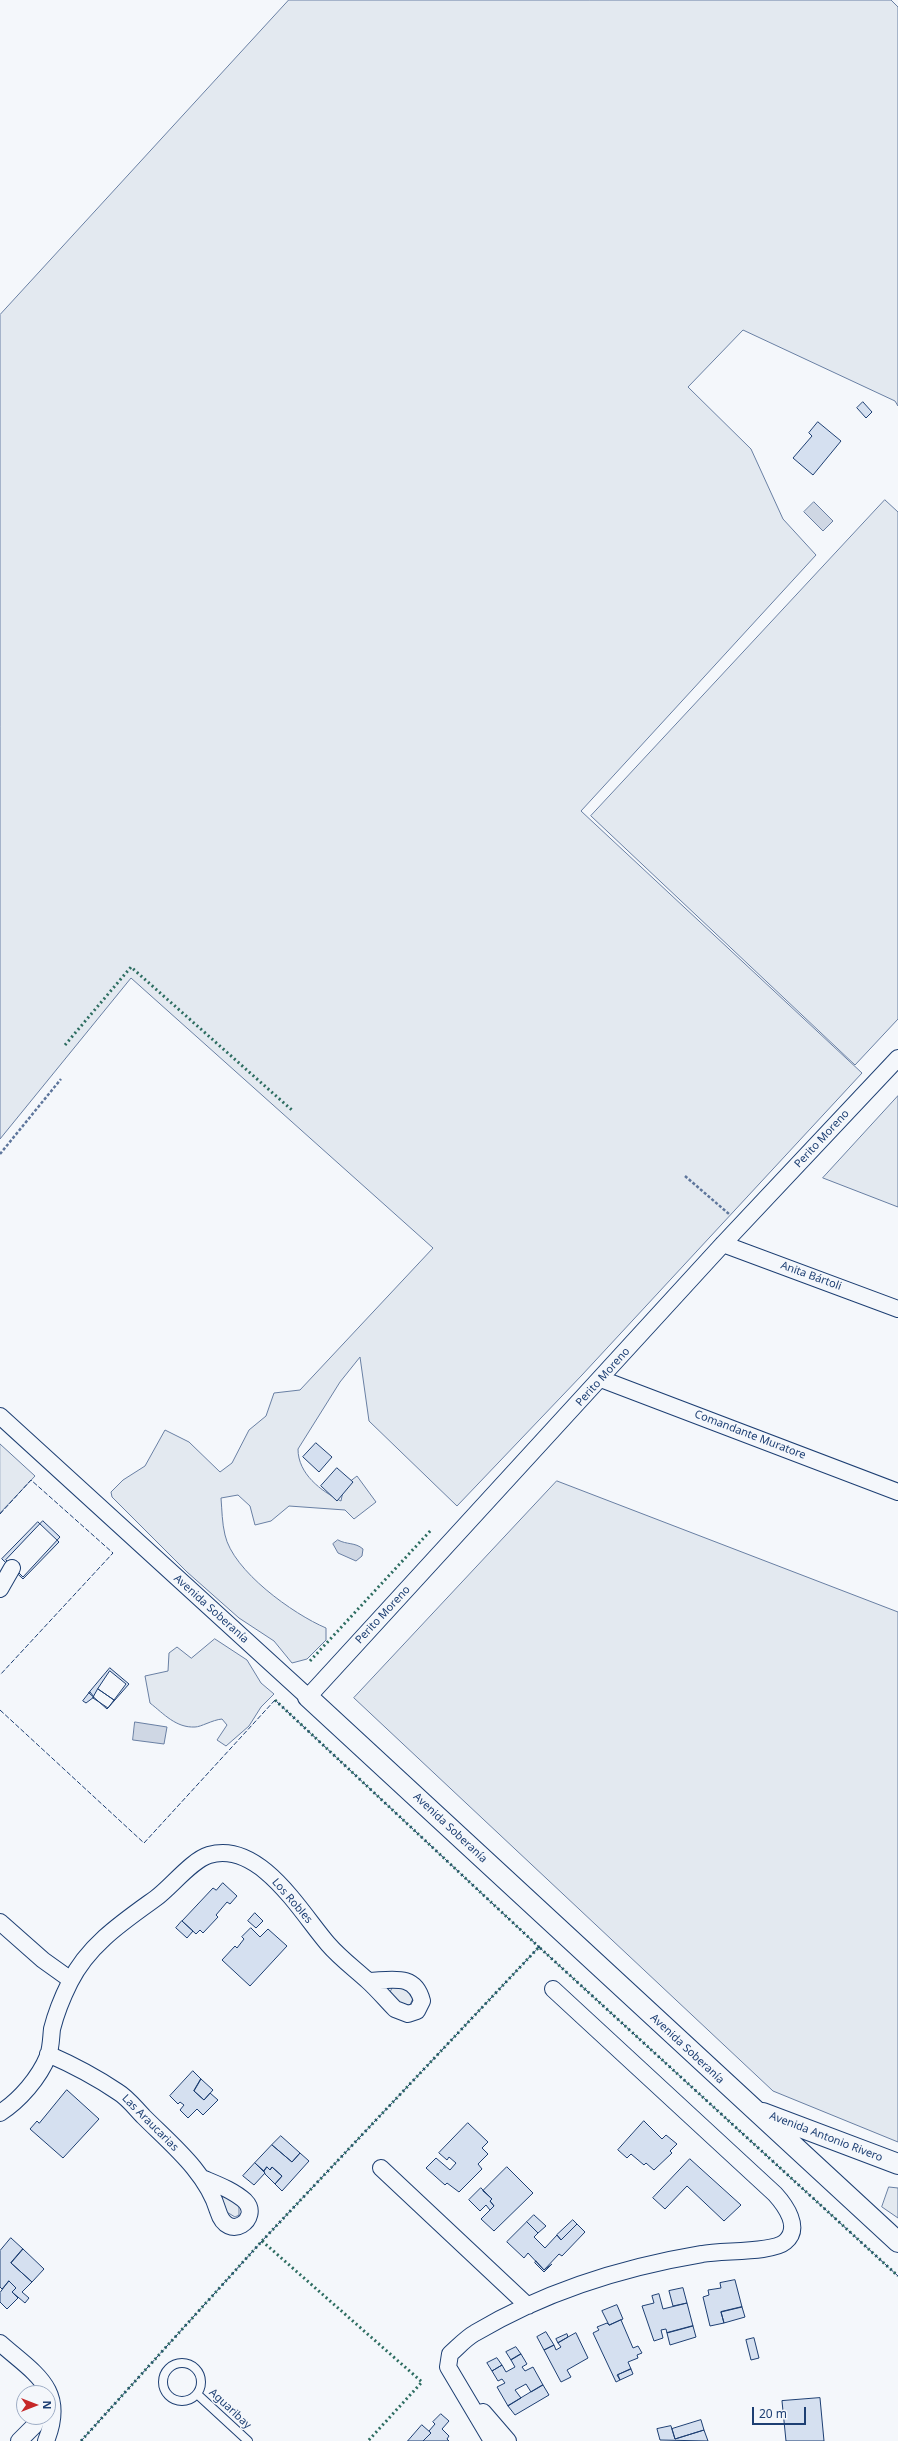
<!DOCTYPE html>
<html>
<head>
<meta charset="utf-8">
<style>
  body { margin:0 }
  #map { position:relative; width:898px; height:2441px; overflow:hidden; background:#f4f7fb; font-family:"Noto Sans",sans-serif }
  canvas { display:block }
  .north { position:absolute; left:16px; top:2385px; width:40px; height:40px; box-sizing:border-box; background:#f4f7fb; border:1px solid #9eadc5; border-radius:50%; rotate:90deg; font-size:11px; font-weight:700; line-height:16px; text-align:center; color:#1d3f73 }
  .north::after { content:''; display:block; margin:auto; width:14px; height:18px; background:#c62828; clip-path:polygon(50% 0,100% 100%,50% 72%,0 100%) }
  .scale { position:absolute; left:752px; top:2407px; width:54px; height:18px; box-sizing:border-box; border:2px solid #1d3f73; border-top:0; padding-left:5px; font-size:12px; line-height:14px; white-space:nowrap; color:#1d3f73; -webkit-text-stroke:3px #f4f7fb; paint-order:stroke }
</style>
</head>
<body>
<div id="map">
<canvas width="898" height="2441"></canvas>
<div class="north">N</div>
<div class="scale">20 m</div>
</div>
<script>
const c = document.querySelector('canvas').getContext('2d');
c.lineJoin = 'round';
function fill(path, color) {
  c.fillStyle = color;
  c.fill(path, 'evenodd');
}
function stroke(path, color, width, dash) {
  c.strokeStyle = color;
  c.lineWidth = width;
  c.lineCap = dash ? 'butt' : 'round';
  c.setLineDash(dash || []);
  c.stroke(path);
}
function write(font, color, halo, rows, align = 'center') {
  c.font = font + ' "Noto Sans",sans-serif';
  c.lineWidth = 3;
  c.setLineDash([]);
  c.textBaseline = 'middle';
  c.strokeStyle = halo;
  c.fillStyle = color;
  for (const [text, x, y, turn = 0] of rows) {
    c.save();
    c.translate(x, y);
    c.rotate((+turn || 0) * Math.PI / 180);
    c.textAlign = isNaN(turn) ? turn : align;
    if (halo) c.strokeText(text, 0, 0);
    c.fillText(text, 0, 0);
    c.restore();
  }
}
const green = new Path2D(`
  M289,0h602l7,7v399l-3,-5 -152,-71 -55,57 63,62 32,70 33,36 -235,256 281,262 -280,302 -125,131 -88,-85 -9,-64 -20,25 -42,67c0,25 23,42 43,52l3,-15 13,-10 19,26 -22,17 -9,-9 -56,-4 -18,15 -16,4 -5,-19 -12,-11 -17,3c1,12 1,25 4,37 8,36 68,79 101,93v12l-19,19 -15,4 -18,-22 -35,-23 -52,-46 -75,-75 -1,-5 12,-12 22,-14 20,-36 24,12 31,30 12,-9 17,-33 17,-14 8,-23 26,-3 133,-142 -302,-270 -131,161v-824z
  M885,500l13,12v507l-43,46 -264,-249z
  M898,1096v111l-75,-29z
  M0,1444l35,32 -35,37z
  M557,1481l341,131v530l-125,-51 -419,-393z
  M215,1639l32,21 14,23 13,11 -13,13 -12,19 -23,20 -9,-6 10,-15 -5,-6c-10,1 -21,8 -27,8 -19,1 -31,-13 -45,-24l-5,-27 23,-5 1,-18 8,-6 14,11z
  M398,1986l7,2 9,8 -4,9c-9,0 -16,-6 -20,-13l2,-4z
  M889,2187l9,1v30l-16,-11z
  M222,2195l17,10v10l-4,2 -10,-6 -5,-13z`);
const water = new Path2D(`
  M814,502l19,19 -10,10 -19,-19z
  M338,1540c9,5 17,2 25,9l-1,7 -6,5 -18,-8 -5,-9z
  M135,1722l32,5 -3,17 -31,-4z`);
const building = new Path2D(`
  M863,402l9,10 -6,6 -9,-10z
  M818,422l23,19 -28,34 -20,-17 19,-22 -3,-3z
  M316,1443l16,14 -13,15 -16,-15z
  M337,1468l16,14 -16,19 -16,-15z
  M43,1521l17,16 -37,40 -17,-17z
  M38,1522l21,20 -36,37 -21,-20z
  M110,1668l19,16 -22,25 -18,-16z
  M110,1671l16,13 -12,16 -16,-11z
  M98,1689l16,11 -6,8 -15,-10z
  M90,1692l4,5 -8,6 -3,-2z
  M223,1883l14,13 -7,8 -3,-2 -11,13 2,2 -15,16 -3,-3 -4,4 -14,-13 31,-33 3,2z
  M255,1913l8,8 -7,7 -8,-7z
  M182,1921l11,10 -6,7 -11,-10z
  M251,1928l9,9 8,-8 19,17 -37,40 -28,-26 13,-14 2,2 7,-9 -2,-2z
  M193,2071l8,8 -7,12 10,9 6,-7 8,7 -15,15 -6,-6 -9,9 -8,-8 4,-5 -4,-3 -2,2 -8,-8z
  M201,2079l12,11 -9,10 -10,-9z
  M67,2090l32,29 -36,39 -33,-29 7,-8 2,2z
  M644,2121l18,18 4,-4 11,9 -7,7 2,2 -18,17 -8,-7 -2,2 -13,-11 -4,4 -9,-8z
  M468,2123l20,19 -6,6 6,6 -10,10 4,5 -23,23 -12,-9 -2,2 -19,-17 10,-10 14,12 6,-7 -7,-6 -2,3 -8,-7z
  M281,2136l19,17 -8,9 -20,-17z
  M272,2145l20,17 8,-9 9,8 -27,30 -7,-7 7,-8 -10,-9 -2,3 -3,-3 -3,4 -9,-8z
  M690,2159l51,46 -17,16 -37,-35 -22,23 -12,-11z
  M255,2163l10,10 -11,12 -11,-9z
  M267,2167l3,3 2,-3 10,9 -7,8 -10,-10 -1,-3z
  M507,2167l26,26 -39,38 -13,-12 13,-13 -4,-5 2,-2 -9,-8z
  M481,2188l11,11 -2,2 4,5 -4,4 -4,-5 -6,6 -11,-11z
  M534,2215l12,11 -8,7 -11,-11z
  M573,2220l4,4 -16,16 -4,-5z
  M527,2222l11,11 -4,4 11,11 12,-13 4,5 16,-16 8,8 -23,24 -3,-2 -15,16 -16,-17 -4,5 -17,-16z
  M11,2238l12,11 -12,14 21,19 -10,10 7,6 -4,5 -13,-11 4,-4 -7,-7 -7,8 -2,-2v-36z
  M23,2249l21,20 -12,13 -21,-19z
  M536,2261l8,9 8,-6 -8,8 -9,-9z
  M735,2280l7,27 -21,5 3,11 -14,3 -7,-29 6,-2 -1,-5 13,-2 -1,-5z
  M9,2281l7,7 -4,4 6,6 -11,11 -7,-7v-9z
  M683,2288l4,15 -14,3 -4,-15z
  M659,2294l4,15 24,-6 6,23 -26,7 -1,-4 -5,1 2,8 -9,3 -12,-35 12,-3 -2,-7z
  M617,2305l6,14 -14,6 -7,-14z
  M742,2307l3,10 -21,6 -3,-11z
  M621,2320l12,28 5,-2 4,7 -5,2 1,3 -10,4 3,7 -14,6 3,5 -4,2 -23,-49 6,-3 -2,-3 10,-4 2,2z
  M693,2326l3,11 -26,8 -3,-12z
  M546,2332l8,13 -10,5 -7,-13z
  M576,2333l12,25 -21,12 4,7 -10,5 -17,-32 10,-5 2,5 5,-3 -3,-4z
  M567,2334l1,3 -10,6 -2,-4z
  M754,2338l5,20 -8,2 -5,-20z
  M516,2347l5,7 -10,6 -5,-8z
  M521,2354l6,10 -5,3 3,4 8,-4 10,18 -12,7 -5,-8 -11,6 6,8 -13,8 -11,-19 8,-4 -3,-4 -4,2 -6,-10 10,-6 4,7 9,-5 -4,-7z
  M497,2358l5,7 -10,6 -5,-8z
  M631,2369l2,5 -13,6 -2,-5z
  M543,2385l6,10 -34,20 -7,-9z
  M820,2398l4,43h-38l-4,-40z
  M441,2414l8,7 -7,8 7,7 -2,3 2,2h-26l8,-8 -2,-2 6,-7 -2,-2z
  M701,2420l3,10 -29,9 -3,-10z
  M422,2425l9,8 -8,8h-15z
  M671,2426l4,13 29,-9 4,11 -48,-1 -3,-11z`);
const path = new Path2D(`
  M0,1154l61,-75
  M685,1176l44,38`);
const service = new Path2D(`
  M163 2382a19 19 0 1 1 38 0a19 19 0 1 1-38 0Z
  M197,2394l51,47`);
const minor = new Path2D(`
  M723,1244l175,65
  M601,1379l297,113
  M0,1416l308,281 415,-453 175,-186
  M0,1589l12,-21
  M0,1922l43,38 28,20
  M48,2054c25,11 48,23 70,38 10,6 18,17 26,25 27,27 63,56 74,94 10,33 44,7 27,-10 -12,-11 -29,-17 -43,-23
  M0,2113c20,-13 39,-35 48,-57 3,-8 3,-18 4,-27 4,-16 11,-33 18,-47 18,-37 54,-61 86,-84 15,-11 36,-38 53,-43 51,-15 92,58 119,89 12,14 27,25 40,37 10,9 18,19 27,28l13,5 9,-3 5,-10c-7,-28 -30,-21 -53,-20
  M381,2168l147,138
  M0,2343c35,31 67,46 46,98
  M483,2412l25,29
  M19,2441l15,-15 3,-9
  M492,2441l-44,-74 2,-13c8,-7 16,-16 25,-21 69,-41 149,-66 227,-79 20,-4 70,-1 83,-12 17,-14 0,-37 -10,-48l-222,-205`);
const tertiary = new Path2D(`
  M308,1697l590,545
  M763,2113l135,51`);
const hedge = new Path2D(`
  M65,1045l66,-78 162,144
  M310,1661l122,-132
  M275,1700l265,248
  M262,2241l160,141 -54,59
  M81,2441l181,-200 277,-294 359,329`);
const fence = new Path2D(`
  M0,1514l31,-34 82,73 -113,122
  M0,1710l144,133 131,-143 264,247 -277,294 -181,200
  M539,1947l359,329`);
const streetNames = [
  ["Perito Moreno",822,1139,-47],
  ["Anita Bártoli",811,1276,20],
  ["Perito Moreno",603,1377,-48],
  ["Comandante Muratore",750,1435,21],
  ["Avenida Soberanía",211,1609,42],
  ["Perito Moreno",383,1615,-47],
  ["Avenida Soberanía",450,1828,43],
  ["Los Robles",292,1901,49],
  ["Avenida Soberanía",687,2049,43],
  ["Las Araucarias",150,2123,45],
  ["Avenida Antonio Rivero",826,2137,21],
  ["Aguaribay",230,2409,43]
];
fill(green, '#e3e9f0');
stroke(green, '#687fa3', 1);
fill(water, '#cfd7e4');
stroke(water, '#687fa3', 1);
fill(building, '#d5e0f0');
stroke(building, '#1d3f73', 1);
stroke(service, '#1d3f73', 10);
stroke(minor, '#1d3f73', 18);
stroke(tertiary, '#1d3f73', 22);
stroke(path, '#5e769c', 2.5, [3, 2]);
stroke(service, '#f4f7fb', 8);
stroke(minor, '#f4f7fb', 16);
stroke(tertiary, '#f4f7fb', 20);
stroke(hedge, '#2c6c60', 3, [2, 3]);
stroke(fence, '#1d3f73', 1, [5, 2]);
write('11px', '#1d3f73', '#f4f7fb', streetNames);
</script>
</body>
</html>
